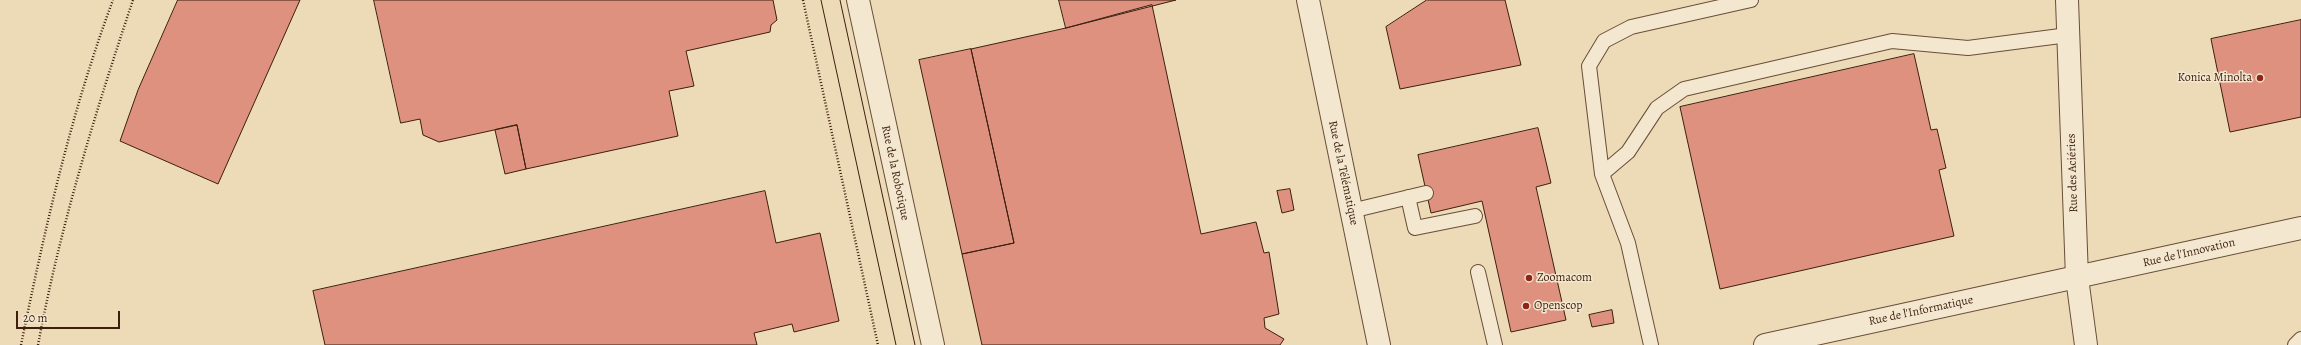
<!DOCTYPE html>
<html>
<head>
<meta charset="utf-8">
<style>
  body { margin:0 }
  #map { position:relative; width:2301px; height:345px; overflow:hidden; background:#eddab6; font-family:Alegreya,serif }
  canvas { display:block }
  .scale { position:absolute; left:16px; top:311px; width:104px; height:18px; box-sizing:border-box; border:2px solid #3d1f0e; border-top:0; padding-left:5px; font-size:12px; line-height:14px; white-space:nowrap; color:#3d1f0e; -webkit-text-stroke:3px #f3e7d0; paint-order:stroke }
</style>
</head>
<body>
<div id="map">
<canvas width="2301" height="345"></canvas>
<div class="scale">20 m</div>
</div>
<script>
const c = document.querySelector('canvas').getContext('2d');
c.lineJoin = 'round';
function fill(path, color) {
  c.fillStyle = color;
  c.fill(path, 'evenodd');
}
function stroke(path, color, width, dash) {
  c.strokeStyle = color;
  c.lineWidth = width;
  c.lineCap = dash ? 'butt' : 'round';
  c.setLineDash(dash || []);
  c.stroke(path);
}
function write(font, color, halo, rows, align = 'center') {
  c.font = font + ' Alegreya,serif';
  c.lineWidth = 3;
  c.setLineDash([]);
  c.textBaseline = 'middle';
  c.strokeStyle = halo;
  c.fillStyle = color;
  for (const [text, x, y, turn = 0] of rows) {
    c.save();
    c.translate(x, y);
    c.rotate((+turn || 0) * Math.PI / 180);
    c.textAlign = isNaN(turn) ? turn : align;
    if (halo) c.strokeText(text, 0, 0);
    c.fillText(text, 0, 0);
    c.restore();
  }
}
const building = new Path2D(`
  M178,0h122l-82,184 -98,-43 18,-51z
  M374,0h399l4,20 -6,5 -1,7 -84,19 8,35 -25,5 9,45 -152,33 -9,-44 -78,17 -16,-7 -3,-16 -19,4z
  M1059,0h117l-110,28z
  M1427,0h78l16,65 -121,24 -14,-62z
  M1152,5l49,229 55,-12 8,31 5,-1 10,62 -15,4 1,10 19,11 -4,6h-298l-20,-91 52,-11 -43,-194 95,-21z
  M2301,20v97l-71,15 -19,-93z
  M971,49l43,194 -52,11 -43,-194z
  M1914,54l17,76 6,-1 9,39 -7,2 15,66 -234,53 -40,-182z
  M517,125l9,44 -21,5 -10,-44z
  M1538,128l13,55 -15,4 30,133 -55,12 -29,-131 -51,12 -13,-58z
  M1290,189l4,21 -12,3 -5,-22z
  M765,191l11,52 44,-10 19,88 -45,11 -2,-8 -38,9 3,12h-432l-12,-54z
  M1612,310l2,13 -22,4 -3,-12z`);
const path = new Path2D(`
  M803,0l75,345
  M21,345c24,-117 50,-233 92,-345
  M38,345c22,-118 57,-232 95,-345`);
const service = new Path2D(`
  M1602,174l-13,-108 15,-25 27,-14 120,-27
  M1408,197l7,31 60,-12
  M1351,211l75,-18
  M1478,272l17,73
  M1651,345l-23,-102 -26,-69 26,-22 29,-44 27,-19 208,-48 76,7 100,-13
  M2295,345l6,-6`);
const minor = new Path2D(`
  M858,0l75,345
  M1308,0l71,345
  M1765,345l536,-117`);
const tertiary = new Path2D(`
  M2067,0l10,278 9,67`);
const tram = new Path2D(`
  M821,0l75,345
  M840,0l75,345`);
const markers = [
  [2260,78,4,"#8f2418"],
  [1529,278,4,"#8f2418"],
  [1526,306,4,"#8f2418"]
];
const poiNames = [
  ["Konica Minolta",2252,78,"right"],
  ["Zoomacom",1537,278],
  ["Openscop",1534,306]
];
const streetNames = [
  ["Rue de la Robotique",895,173,78],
  ["Rue de la Télématique",1343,173,78],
  ["Rue des Aciéries",2073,173,-92],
  ["Rue de l'Innovation",2189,253,-13],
  ["Rue de l'Informatique",1921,311,-12]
];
fill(building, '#df917f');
stroke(building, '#3d1f0e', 1);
stroke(service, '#694e38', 16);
stroke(minor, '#694e38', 24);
stroke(tertiary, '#694e38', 24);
stroke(path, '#3d1f0e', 2.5, [1, 2]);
stroke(service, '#f3e7d0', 14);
stroke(minor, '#f3e7d0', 22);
stroke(tertiary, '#f3e7d0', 22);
stroke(tram, '#3d1f0e', 1);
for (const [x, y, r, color] of markers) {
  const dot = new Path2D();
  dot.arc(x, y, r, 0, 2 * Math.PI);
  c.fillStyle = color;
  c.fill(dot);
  stroke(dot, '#f3e7d0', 1.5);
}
write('12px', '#3d1f0e', '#f3e7d0', poiNames, 'left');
write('12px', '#3d1f0e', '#f3e7d0', streetNames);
</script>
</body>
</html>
